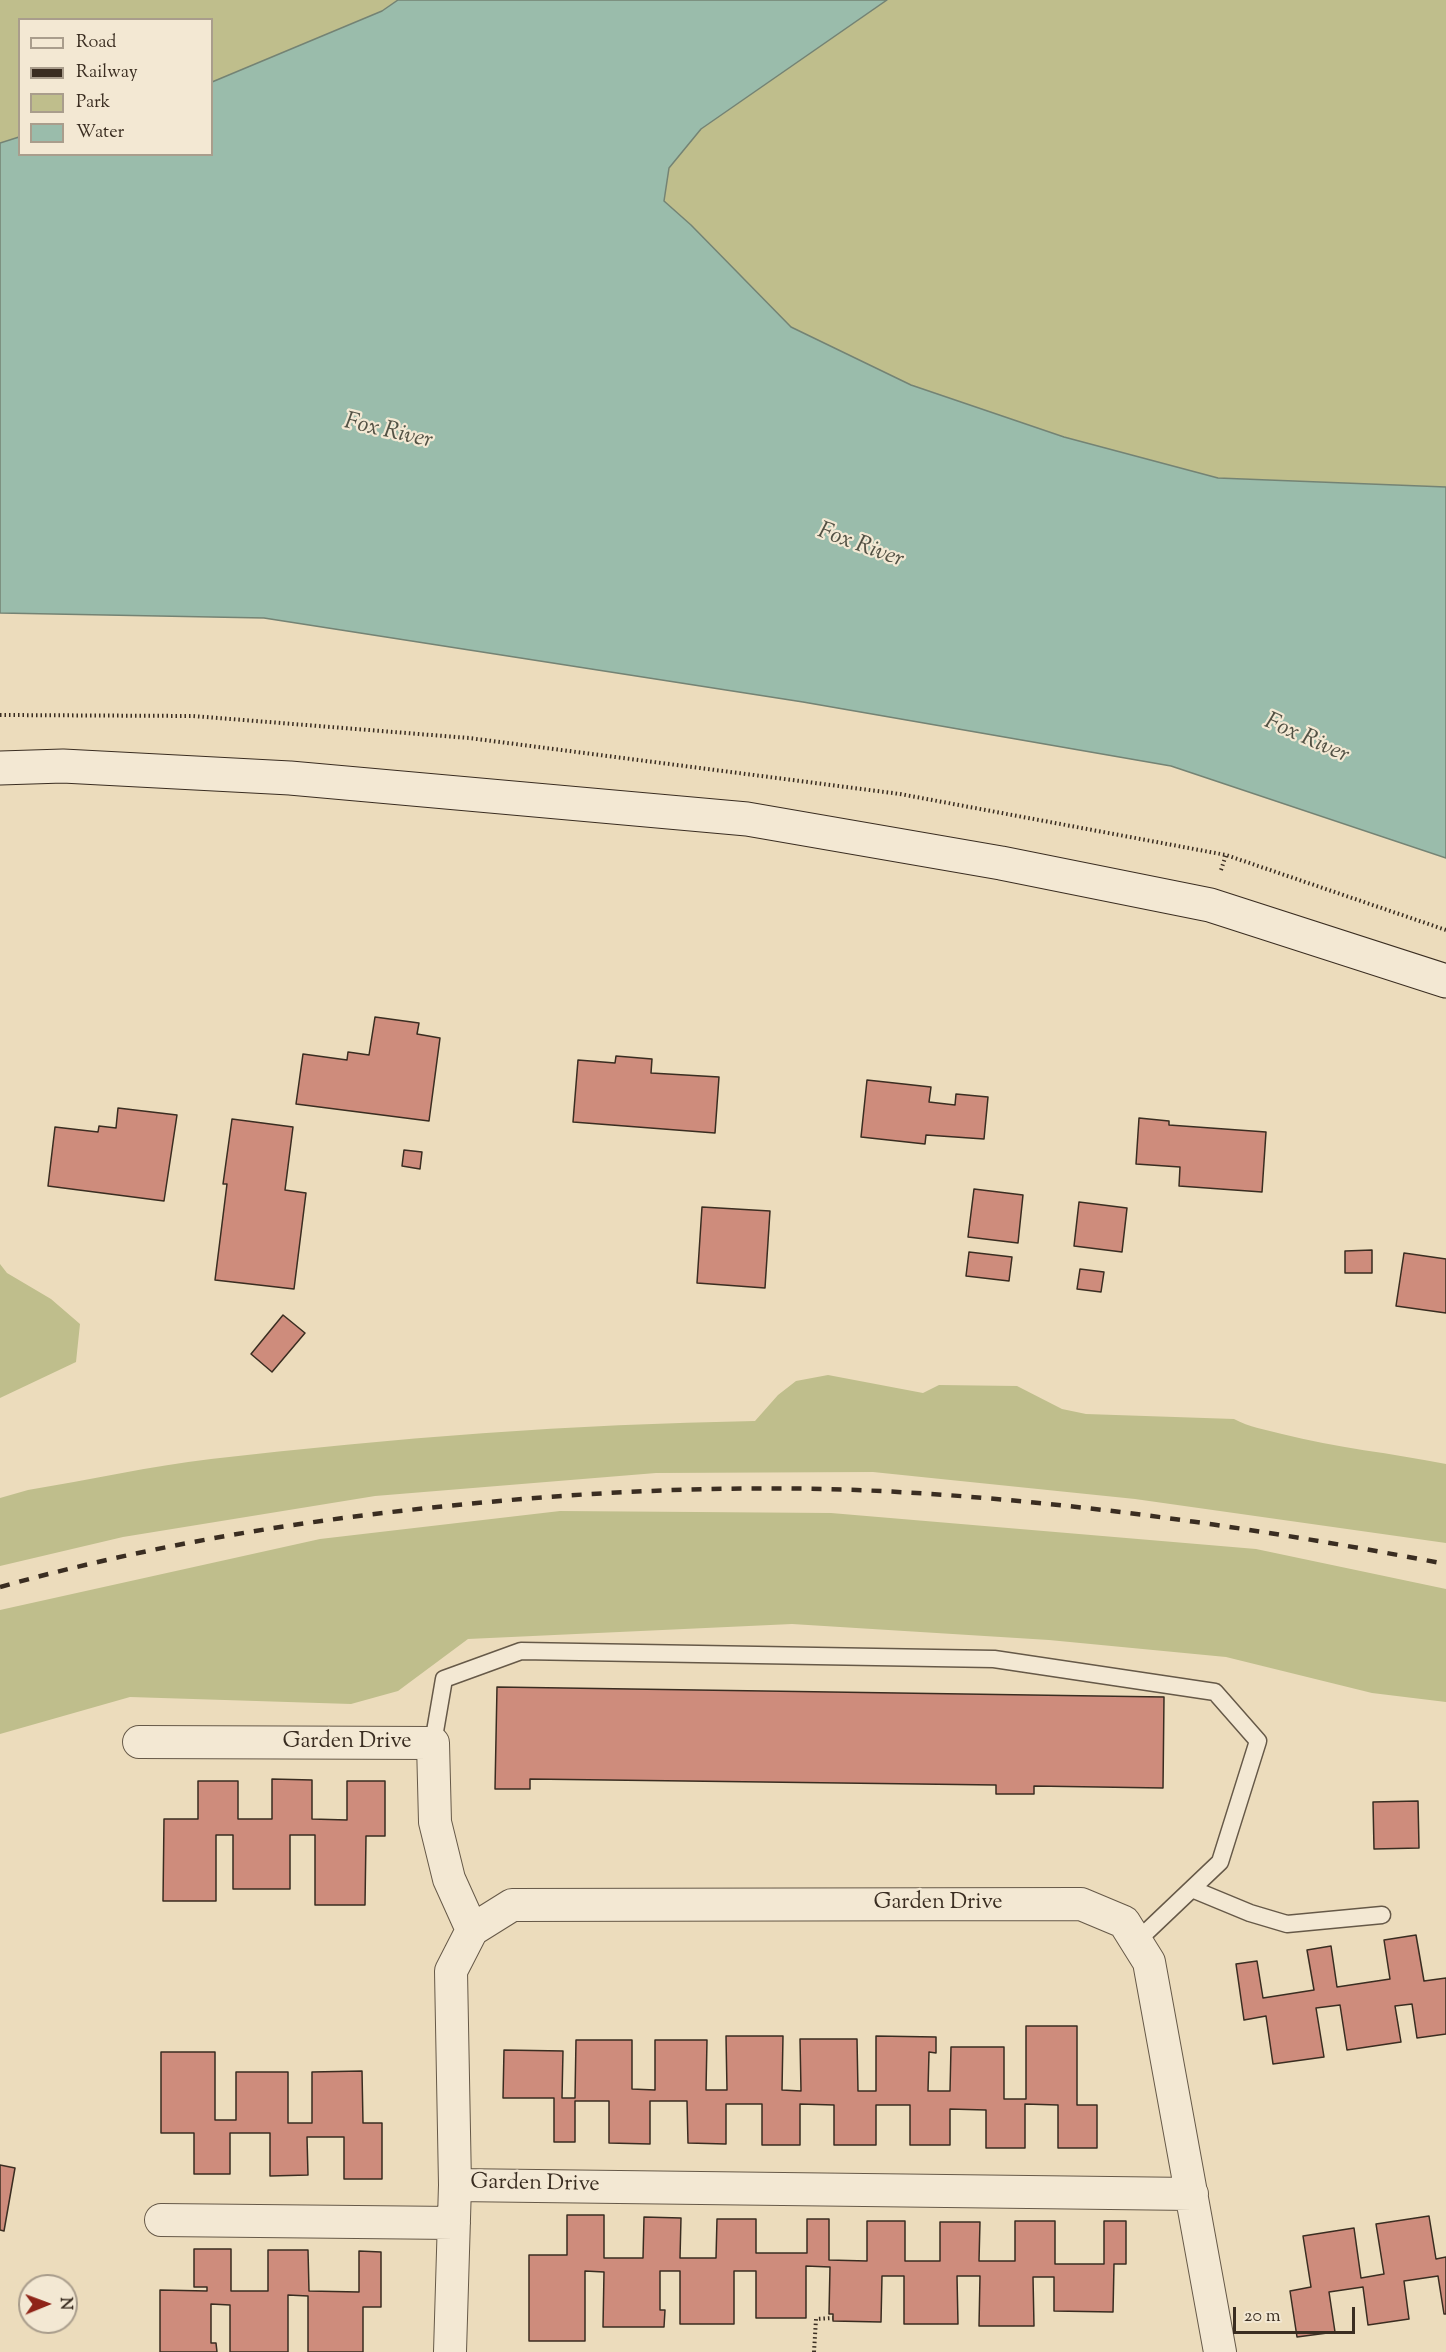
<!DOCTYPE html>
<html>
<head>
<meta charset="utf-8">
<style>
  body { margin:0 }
  #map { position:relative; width:1446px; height:2352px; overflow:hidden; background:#ecdcbc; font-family:"Sorts Mill Goudy",serif }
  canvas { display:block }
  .legend { position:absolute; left:18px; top:18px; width:195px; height:138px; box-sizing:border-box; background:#f3e8d3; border:2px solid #a99d8c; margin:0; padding:8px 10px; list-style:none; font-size:18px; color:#3a2d21 }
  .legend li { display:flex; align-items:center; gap:12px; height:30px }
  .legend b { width:30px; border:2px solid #a99d8c }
  .north { position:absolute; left:18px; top:2274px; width:60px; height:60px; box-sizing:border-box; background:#f3e8d3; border:2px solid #a99d8c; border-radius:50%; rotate:89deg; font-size:16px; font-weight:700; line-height:24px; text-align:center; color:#3a2d21 }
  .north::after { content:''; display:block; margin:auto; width:21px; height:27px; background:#8f2418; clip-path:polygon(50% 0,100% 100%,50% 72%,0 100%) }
  .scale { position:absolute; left:1233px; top:2307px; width:122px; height:27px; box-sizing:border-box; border:3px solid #3a2d21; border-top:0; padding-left:8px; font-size:18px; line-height:21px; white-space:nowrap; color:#3a2d21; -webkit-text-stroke:4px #f3e8d3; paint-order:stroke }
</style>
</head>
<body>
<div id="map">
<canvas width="1446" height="2352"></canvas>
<ul class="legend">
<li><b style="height:8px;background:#f3e8d3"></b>Road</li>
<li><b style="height:8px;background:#3a2d21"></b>Railway</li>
<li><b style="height:16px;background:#bfbe8c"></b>Park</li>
<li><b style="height:16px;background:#9abcab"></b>Water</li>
</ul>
<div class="north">N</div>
<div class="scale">20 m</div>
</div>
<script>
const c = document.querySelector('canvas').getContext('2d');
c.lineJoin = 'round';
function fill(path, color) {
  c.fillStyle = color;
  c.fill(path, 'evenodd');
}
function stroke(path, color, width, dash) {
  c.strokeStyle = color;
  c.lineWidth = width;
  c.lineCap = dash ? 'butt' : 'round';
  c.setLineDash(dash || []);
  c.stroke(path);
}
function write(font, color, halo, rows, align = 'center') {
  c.font = font + ' "Sorts Mill Goudy",serif';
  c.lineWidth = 4.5;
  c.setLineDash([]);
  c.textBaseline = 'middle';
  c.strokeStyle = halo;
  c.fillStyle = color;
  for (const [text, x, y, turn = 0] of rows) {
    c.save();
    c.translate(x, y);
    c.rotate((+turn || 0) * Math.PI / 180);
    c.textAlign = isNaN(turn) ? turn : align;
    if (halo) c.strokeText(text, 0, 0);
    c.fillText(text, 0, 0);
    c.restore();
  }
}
const green = new Path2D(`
  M0,0h398l-16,11 -170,71v-62h-192l-1,117 -19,6z
  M887,0h559v487l-228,-9 -154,-41 -153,-52 -120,-58 -100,-102 -27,-24 5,-33 32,-39z
  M0,1264l7,9 44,26 29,25 -4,38 -76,36z
  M828,1375l95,18 16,-8 78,1 45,23 24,5 148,5c15,8 32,11 48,15 54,14 110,19 164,30v79l-311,-44 -262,-27 -217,1 -281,23 -252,41 -123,29v-68l28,-8c61,-10 122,-24 183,-31 181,-21 362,-35 544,-38l23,-26 18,-14z
  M560,1511l271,2 425,36 190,40v113l-74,-9 -146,-36 -177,-17 -257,-16 -324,15 -70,52 -47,13 -221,-7 -130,37v-124l320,-71z`);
const water = new Path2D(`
  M398,0h489l-186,129 -32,39 -5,33 27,24 100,102 120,58 153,52 154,41 228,9v371l-275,-92 -368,-64 -539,-84 -264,-5v-470l19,-6 1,17h192v-72l170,-71z`);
const building = new Path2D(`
  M375,1017l44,6 -2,11 23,4 -11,83 -133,-17 7,-50 44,6 1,-8 21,3z
  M616,1056l36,3 -1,14 68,4 -4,56 -142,-11 5,-62 37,3z
  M867,1080l64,7 -2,15 26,3 1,-11 32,3 -4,42 -58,-4 -1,9 -64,-7z
  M118,1108l59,7 -13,86 -116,-15 7,-59 43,5 1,-6 17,2z
  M1139,1118l30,3v4l97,7 -4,60 -83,-6 1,-19 -44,-3z
  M232,1119l61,8 -8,63 21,3 -12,96 -79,-9 12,-96h-4z
  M404,1150l18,2 -2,17 -18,-3z
  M974,1189l49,6 -5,48 -50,-6z
  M1079,1202l48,6 -5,44 -48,-6z
  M702,1207l68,4 -5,77 -68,-5z
  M1372,1250v23h-27v-22z
  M969,1252l43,5 -3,24 -43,-5z
  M1404,1253l42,6v54l-50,-7z
  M1080,1269l24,3 -3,20 -24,-3z
  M283,1315l22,18 -33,39 -21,-18z
  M497,1687l667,10 -1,91 -129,-2v8h-38v-9l-466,-6v10h-35z
  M272,1779l40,1v39l35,1v-39h38v55h-19l-1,69h-50v-70h-25v54h-57v-54h-17v66h-53l1,-82h34v-38h40v38h34z
  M1418,1801l1,47 -45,1 -1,-47z
  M1416,1935l8,46 22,-3v56l-29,4 -5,-34 -17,2 6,36 -54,8 -7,-45 -24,3 8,49 -51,7 -7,-48 -22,4 -8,-56 21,-3 6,37 51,-8 -7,-40 24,-4 6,41 53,-8 -6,-39z
  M1026,2026h51v79h20v43h-39v-43l-33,-1v44h-39v-38l-36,-1v36h-40v-40h-34v40h-42v-40l-34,-1v41h-38v-41h-36v40l-38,-1 -1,-42h-37v43l-41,-1v-42h-34v41h-21v-44h-51l1,-48 59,1 -1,47h13l1,-58h56v49l23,1v-50h52l-1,50h21l-1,-54h57l-1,54 19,1 -1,-52h57l1,52h18v-55l60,1v16l-7,-1 -1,39h22l1,-44h53v52h22z
  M161,2052h54v68h21v-48h52v51h24v-51l50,-1 1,52h19v56h-38v-42h-37l1,38 -38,1v-43h-40v41h-36v-41h-33z
  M0,2165l15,3 -11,63 -4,-1z
  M567,2215h37v43h39l1,-41 37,1 -1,40h36l1,-39h39v34h51v-34h22v41l38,1v-40h38v40h35v-39h40l-1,39h36v-40h40v43h49v-43h22v43h-12l-1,48 -59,-1v-34h-21l1,49h-55l1,-50h-23l1,48h-54v-48h-22l-1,46 -48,-1v-7h-4l1,-47 -24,-1v52h-50v-47h-22v53h-54v-53h-20v39h5l-1,17h-61l1,-55 -19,-1v70h-56v-86h38z
  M1429,2216l7,43 10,-2v57h-2l-6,-38 -34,5 5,38 -41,6 -5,-38 -34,5 6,40 -38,5 -7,-46 21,-4 -8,-51 51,-8 7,50 23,-4 -8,-50z
  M194,2249h37v42h37v-41h40l1,41 50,1v-41l22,1v55h-18v45h-55v-56l-20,-1v57h-58v-47l-19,-1v39h5l1,9h-57v-62l47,1v-4h-13z`);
const path = new Path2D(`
  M0,715l193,1 276,22 431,56 326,61 220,75
  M1221,870l5,-15
  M814,2352l2,-33 17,-1`);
const lane = new Path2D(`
  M433,1743l11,-64 77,-28 473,8 221,33 43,49 -38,121 -82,78
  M1192,1889l58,24 37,11 95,-9`);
const street = new Path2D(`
  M139,1742l294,1 2,79 14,57 23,51
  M455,2185l737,9
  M161,2220l293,3
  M450,2352l5,-167 -4,-214 21,-41 40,-25 569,-1 43,18 25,40 71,390`);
const secondary = new Path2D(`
  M0,768l63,-2 227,12 457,41 254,44 209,42 236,76`);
const rail = new Path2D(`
  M0,1587c146,-41 296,-66 447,-81 136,-14 273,-21 410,-16 197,8 395,37 589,74`);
const streetNames = [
  ["Garden Drive",347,1743],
  ["Garden Drive",938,1904],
  ["Garden Drive",535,2185,1]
];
const waterNames = [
  ["Fox River",388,433,13],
  ["Fox River",860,547,20],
  ["Fox River",1306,740,24]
];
fill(green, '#bfbe8c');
fill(water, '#9abcab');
stroke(water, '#748374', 1.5);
fill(building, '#ce8c7c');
stroke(building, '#3a2d21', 1.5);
stroke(lane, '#665948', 19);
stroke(street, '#665948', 34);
stroke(secondary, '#3a2d21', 35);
stroke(path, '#3a2d21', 4, [1.5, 3]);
stroke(lane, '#f3e8d3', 16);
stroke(street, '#f3e8d3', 32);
stroke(secondary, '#f3e8d3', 33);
stroke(rail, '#3a2d21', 4.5, [10, 10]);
write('22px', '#3a2d21', '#f3e8d3', streetNames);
write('italic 24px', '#525144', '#f3e8d3', waterNames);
</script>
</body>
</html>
